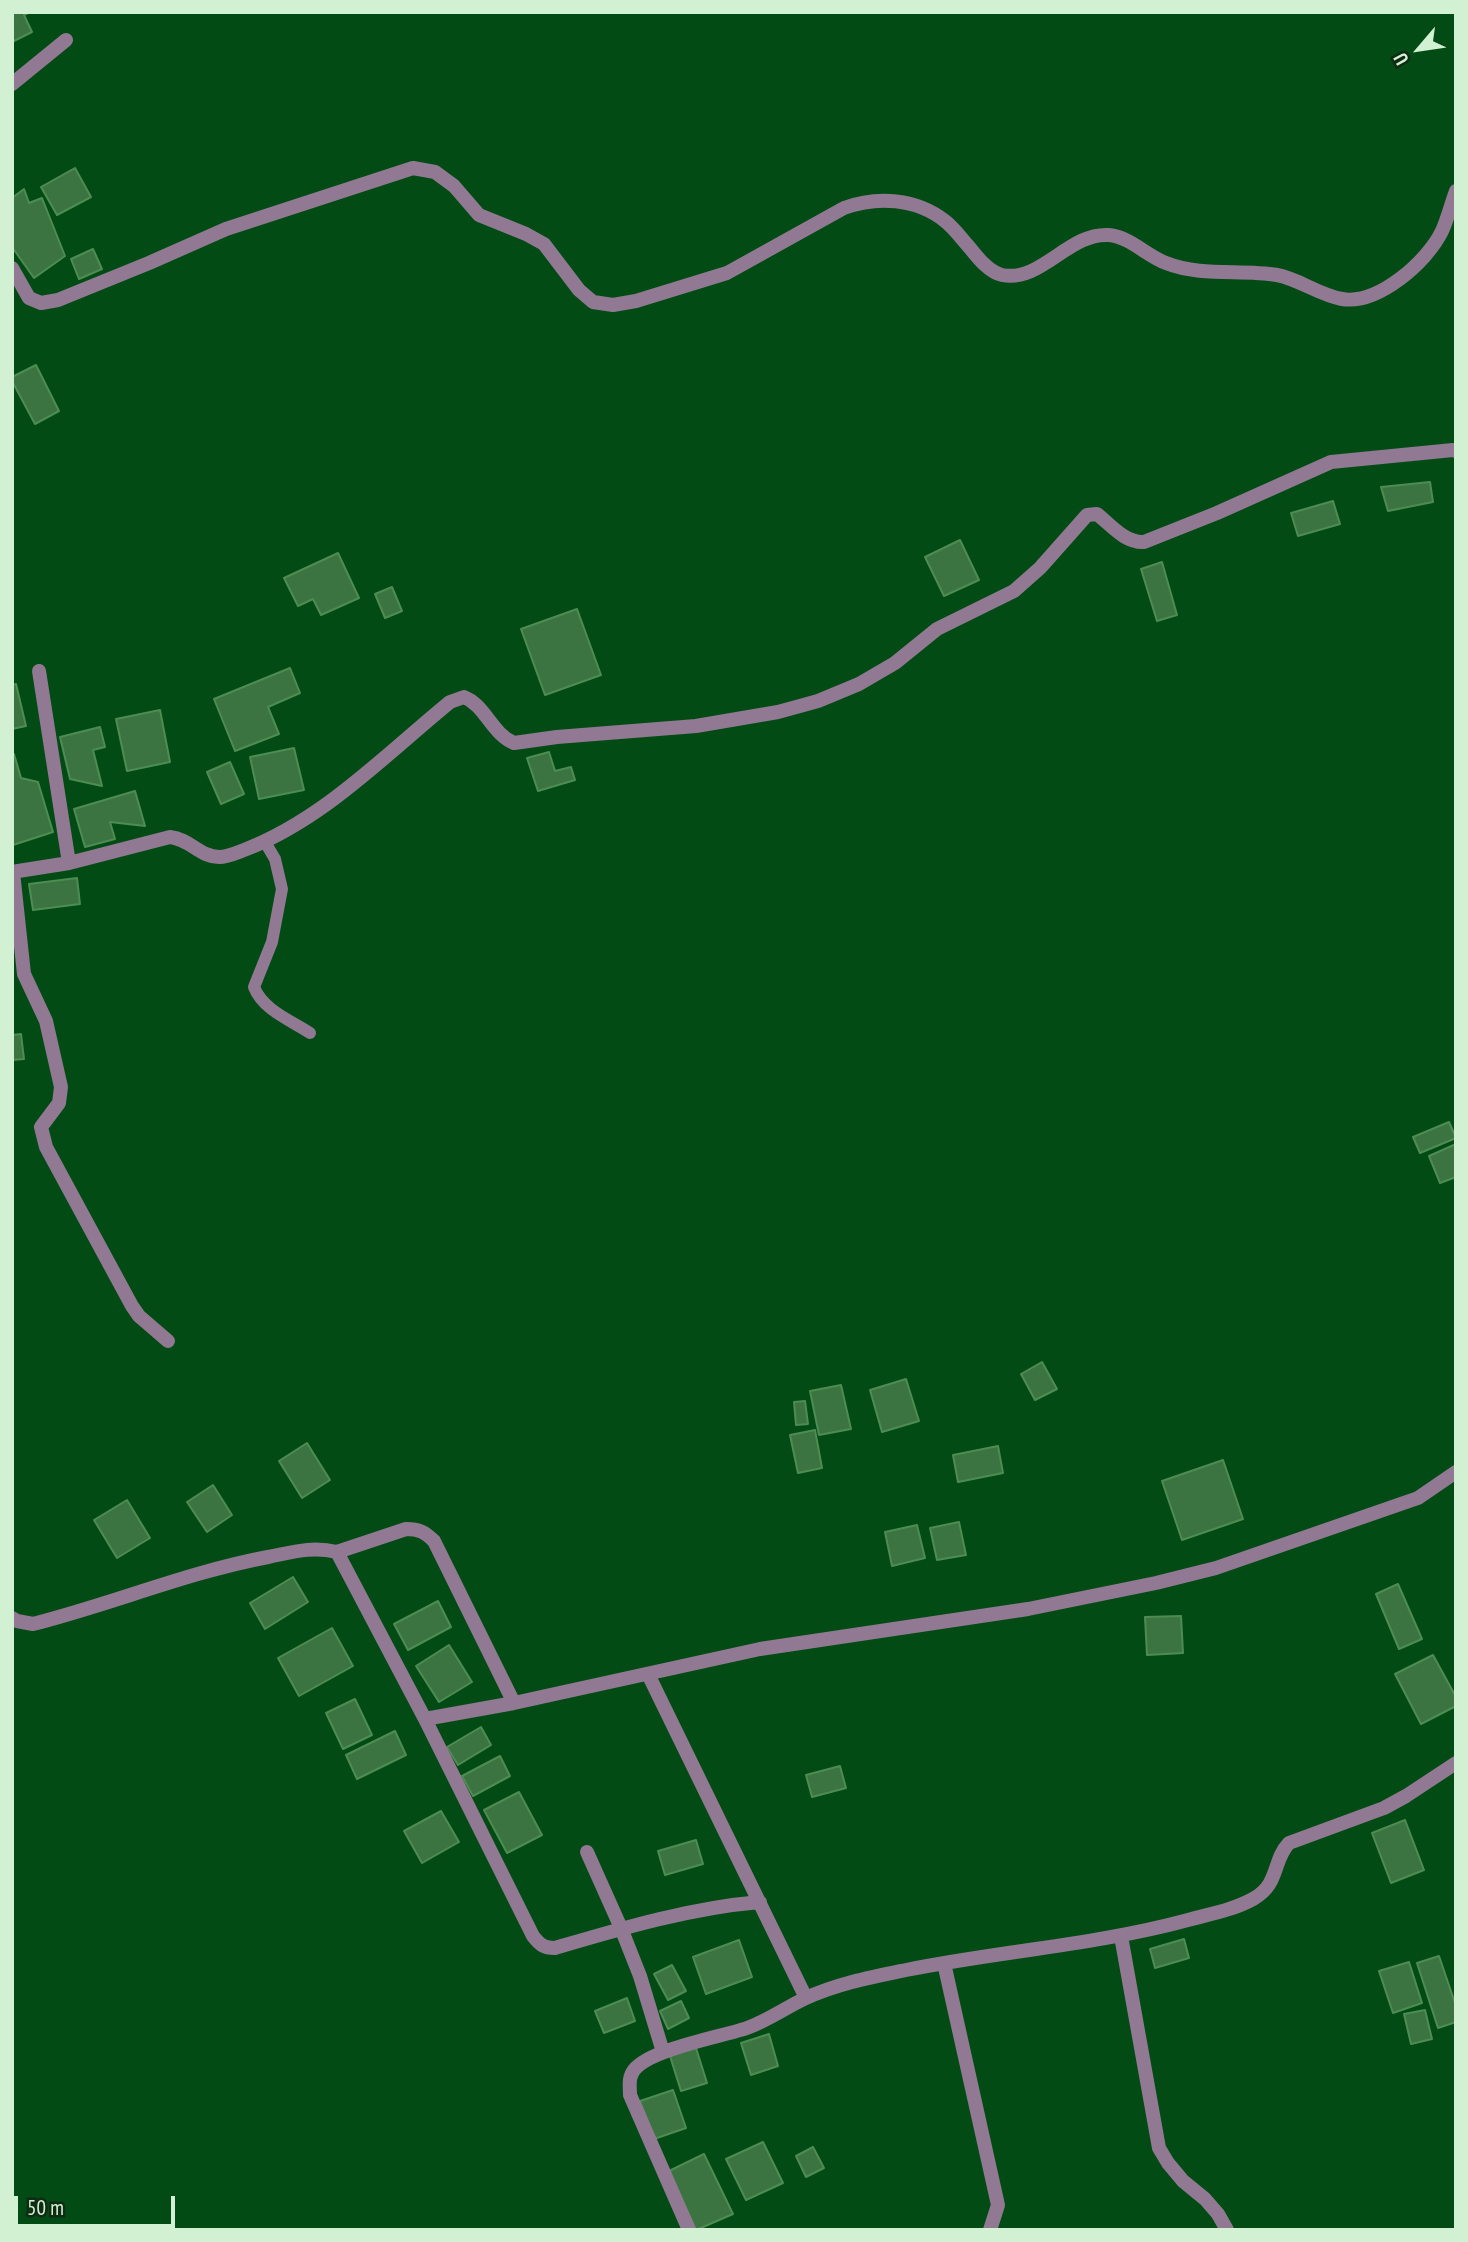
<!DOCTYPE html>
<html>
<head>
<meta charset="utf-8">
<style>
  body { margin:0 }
  #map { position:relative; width:1468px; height:2242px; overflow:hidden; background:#034b14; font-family:"PT Sans Narrow",sans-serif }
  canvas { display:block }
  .frame { position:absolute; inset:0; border:14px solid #d1f1d2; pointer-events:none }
  .north { position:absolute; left:1384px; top:14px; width:70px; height:70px; -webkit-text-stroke:5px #102b13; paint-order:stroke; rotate:241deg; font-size:19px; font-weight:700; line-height:28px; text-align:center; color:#d1f1d2 }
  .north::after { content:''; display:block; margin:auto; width:24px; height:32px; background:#d1f1d2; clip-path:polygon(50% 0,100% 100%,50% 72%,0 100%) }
  .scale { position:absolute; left:14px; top:2196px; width:161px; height:32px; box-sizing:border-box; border:4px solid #d1f1d2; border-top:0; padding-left:9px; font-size:21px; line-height:24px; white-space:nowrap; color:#d1f1d2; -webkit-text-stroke:5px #102b13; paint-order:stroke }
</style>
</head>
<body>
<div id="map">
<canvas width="1468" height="2242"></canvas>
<div class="frame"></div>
<div class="north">U</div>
<div class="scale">50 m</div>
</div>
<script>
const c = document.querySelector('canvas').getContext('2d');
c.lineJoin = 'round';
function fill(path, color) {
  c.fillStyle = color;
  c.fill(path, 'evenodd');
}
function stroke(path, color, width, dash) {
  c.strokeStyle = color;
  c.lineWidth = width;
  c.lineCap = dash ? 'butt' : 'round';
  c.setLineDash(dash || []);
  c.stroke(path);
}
const building = new Path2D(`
  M12,12h18l-6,3 8,17 -20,10z
  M75,168l16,29 -34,18 -16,-28z
  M24,189l5,14 13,-5 23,58 -31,22 -22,-31v-49z
  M93,249l9,20 -23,10 -8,-20z
  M36,365l23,46 -24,13 -23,-43v-4z
  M1430,482l3,20 -45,9 -7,-24z
  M1333,501l7,23 -42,12 -7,-23z
  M960,540l19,40 -35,16 -19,-39z
  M338,553l21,45 -38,17 -8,-16 -15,7 -14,-28z
  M1162,562l15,53 -20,6 -16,-52z
  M392,587l10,24 -17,7 -10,-24z
  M577,609l24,66 -56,20 -24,-66z
  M290,668l10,25 -32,14 11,27 -44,17 -21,-52z
  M16,684l10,42 -14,3v-44z
  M160,710l10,52 -43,9 -11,-52z
  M100,727l5,20 -12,3 9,36 -32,-7 -10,-42z
  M294,748l10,42 -45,9 -9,-42z
  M549,752l6,19 16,-4 4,13 -37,11 -11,-33z
  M14,754l7,24 17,4 15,50 -40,13 -1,-90z
  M230,762l14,32 -23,10 -14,-32z
  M135,791l10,35 -35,-4 5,17 -30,8 -11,-38z
  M77,878l3,26 -47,6 -4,-26z
  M21,1034l3,25 -12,1v-25z
  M1449,1122l7,16 -36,15 -7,-16z
  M1456,1144v33l-16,6 -11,-27z
  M1042,1362l15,27 -22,11 -14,-26z
  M906,1379l13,42 -37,11 -12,-42z
  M841,1385l10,44 -32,6 -9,-44z
  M805,1401l3,23 -12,1 -2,-23z
  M815,1430l7,38 -24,5 -8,-38z
  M307,1443l23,37 -28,18 -23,-37z
  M998,1446l5,27 -45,9 -5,-27z
  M1223,1460l20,59 -61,21 -20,-59z
  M213,1485l19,30 -25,17 -20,-30z
  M127,1500l23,38 -33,20 -23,-38z
  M959,1522l7,33 -29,5 -7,-32z
  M917,1525l8,33 -33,8 -7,-34z
  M293,1577l15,25 -43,27 -15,-26z
  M1398,1584l24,55 -23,10 -23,-55z
  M438,1601l13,26 -43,23 -14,-26z
  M1181,1616l2,37 -36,2 -2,-38z
  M332,1628l21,38 -54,30 -21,-38z
  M449,1645l23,37 -33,20 -23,-36z
  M1433,1655l23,42v9l-35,18 -26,-50z
  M355,1699l17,36 -29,14 -17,-36z
  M481,1727l10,18 -33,20 -11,-18z
  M395,1731l11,24 -49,24 -11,-24z
  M500,1756l10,20 -37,20 -11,-20z
  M840,1766l6,22 -34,9 -6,-22z
  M519,1792l23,43 -35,18 -23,-43z
  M441,1811l18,31 -37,21 -18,-32z
  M1405,1820l19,50 -33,13 -19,-50z
  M696,1840l7,24 -38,11 -7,-24z
  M1184,1939l5,19 -34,10 -5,-19z
  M739,1940l13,37 -46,17 -13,-37z
  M1439,1956l17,50v16l-18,6 -21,-65z
  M1409,1962l13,41 -29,10 -14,-42z
  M672,1965l14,26 -18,9 -14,-26z
  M627,1998l8,23 -31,12 -9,-22z
  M681,2001l8,17 -21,11 -8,-18z
  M1425,2010l7,29 -21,5 -7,-30z
  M769,2034l9,32 -27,9 -10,-32z
  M696,2048l11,35 -26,8 -11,-35z
  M673,2090l13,38 -32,11 -14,-38z
  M763,2142l20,41 -37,17 -20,-41z
  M813,2147l11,21 -18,9 -10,-21z
  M704,2154l29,60 -37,16 -27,-59z`);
const lane = new Path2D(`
  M265,842l10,17 7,30 -10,53 -18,45c9,23 36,33 56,46`);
const street = new Path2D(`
  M12,84l54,-44
  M12,268l17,30 12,5 17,-3 91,-37 77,-34 187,-61 22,4 19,14 25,29 47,19 18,10 35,46 14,12 20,3 23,-4 91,-28 117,-65c33,-12 72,-10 101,13 9,7 17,18 25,27 8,10 19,24 32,27 39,8 67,-43 107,-40 21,2 38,21 57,28 35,14 75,6 111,12 22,4 42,20 65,24 36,6 85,-37 100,-68 6,-13 9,-27 14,-40
  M39,671l30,192
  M12,872l57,-9 101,-26c20,2 30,20 49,20 9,0 17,-4 25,-7 79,-30 141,-95 206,-148l14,-5c21,8 28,37 50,46l43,-6 139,-11 82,-14 40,-11 41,-17 36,-21 42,-34 77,-38 26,-23 47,-53 10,-1c14,11 28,29 47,28l73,-29 114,-51 122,-12 3,1
  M13,872l11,102 22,47 15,66 -2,16 -18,24 5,20 86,159 7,10 29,25
  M337,1552l69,-23c13,0 19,3 28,12l80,162
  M12,1618l5,3 16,3c79,-20 155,-52 235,-67 25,-5 44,-11 69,-5l88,167 89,-16 246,-54 268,-40 128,-26 60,-15 202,-70 38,-26
  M648,1674l158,324
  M425,1719l108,217c7,9 11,12 22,12 68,-20 135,-40 205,-46
  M587,1852l34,76 19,48 23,76
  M1121,1936l38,212 9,15 15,18 22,18 13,15 9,16
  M944,1963l54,242 -8,25
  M689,2230l-59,-135c0,-9 -2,-17 4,-25 16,-21 87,-33 113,-42 20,-7 38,-20 57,-29 32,-15 68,-22 102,-29 94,-19 190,-25 282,-50 22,-6 45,-10 65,-21 27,-15 19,-38 36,-56l95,-35 22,-12 50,-33`);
fill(building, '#3b7440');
stroke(building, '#4d8c53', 2);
stroke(lane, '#927993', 12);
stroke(street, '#927993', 14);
</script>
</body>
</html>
